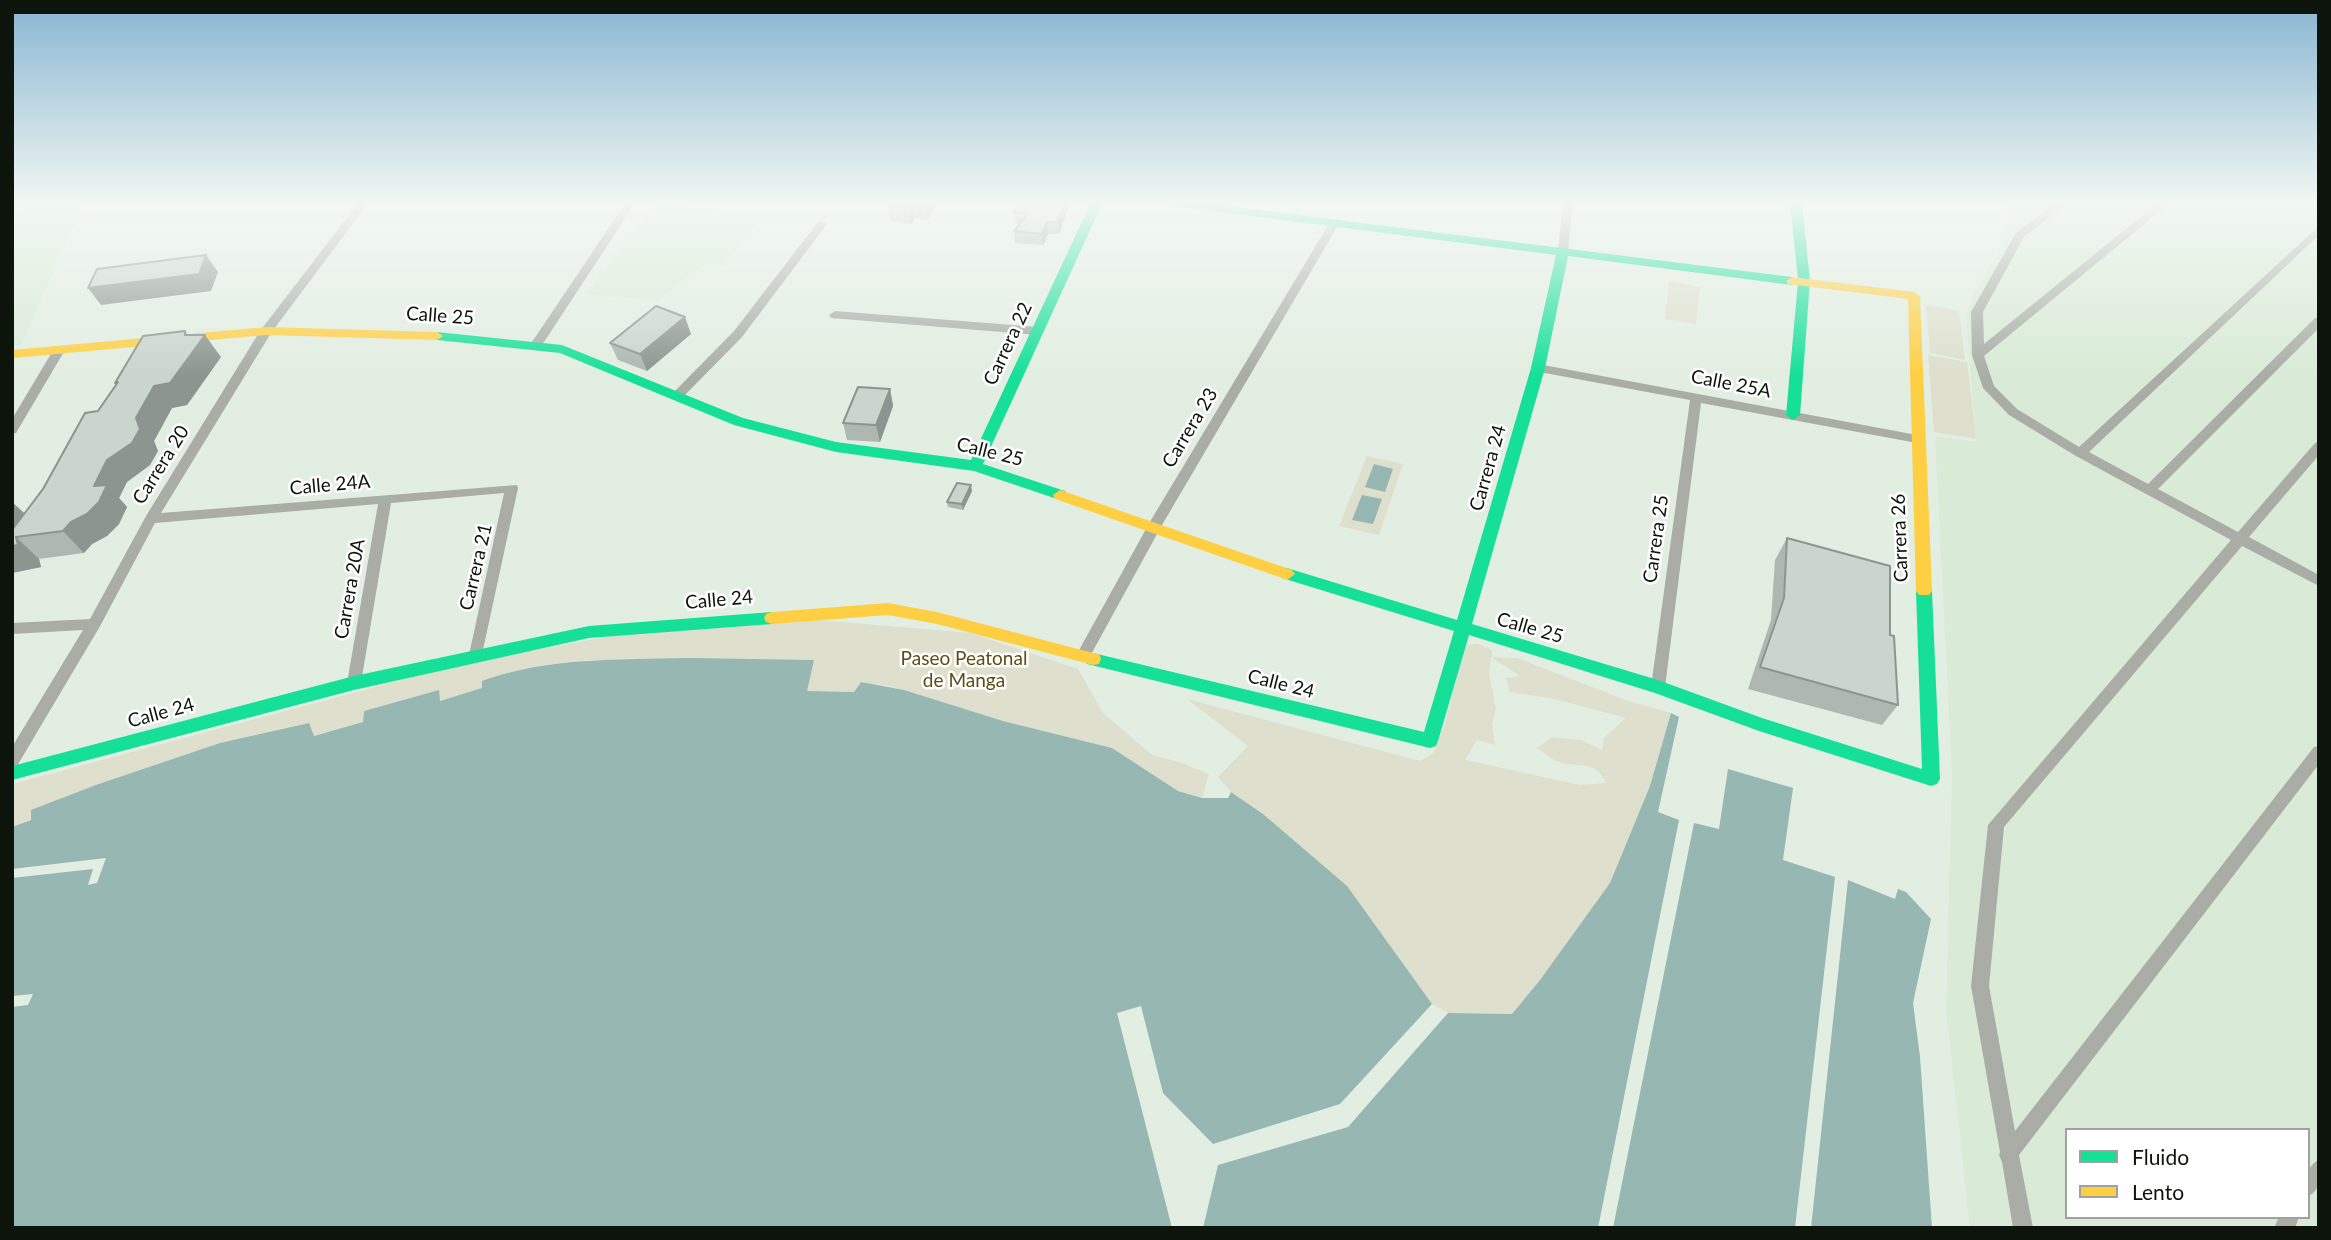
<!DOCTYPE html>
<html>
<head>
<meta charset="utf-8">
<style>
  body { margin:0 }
  #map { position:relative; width:2331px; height:1240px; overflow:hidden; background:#e3eee2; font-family:Lato,sans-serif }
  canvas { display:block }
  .frame { position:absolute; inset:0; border:14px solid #0d140c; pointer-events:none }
  .legend { position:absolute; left:2065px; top:1128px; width:245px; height:91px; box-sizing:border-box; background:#fff; border:2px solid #9ea19e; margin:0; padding:9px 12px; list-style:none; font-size:21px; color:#0d140c }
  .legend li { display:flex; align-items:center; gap:14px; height:35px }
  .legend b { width:35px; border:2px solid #9ea19e }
</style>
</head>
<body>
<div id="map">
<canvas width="2331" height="1240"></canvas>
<div class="frame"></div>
<ul class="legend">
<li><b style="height:9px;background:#16e098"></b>Fluido</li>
<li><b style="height:9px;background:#ffcf43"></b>Lento</li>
</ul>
</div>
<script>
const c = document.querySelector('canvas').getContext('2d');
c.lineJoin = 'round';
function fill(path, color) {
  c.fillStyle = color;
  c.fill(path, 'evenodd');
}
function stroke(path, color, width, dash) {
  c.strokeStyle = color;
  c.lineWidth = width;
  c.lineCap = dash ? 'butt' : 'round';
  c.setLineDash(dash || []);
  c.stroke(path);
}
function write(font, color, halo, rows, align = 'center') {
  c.font = font + ' Lato,sans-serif';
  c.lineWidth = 5;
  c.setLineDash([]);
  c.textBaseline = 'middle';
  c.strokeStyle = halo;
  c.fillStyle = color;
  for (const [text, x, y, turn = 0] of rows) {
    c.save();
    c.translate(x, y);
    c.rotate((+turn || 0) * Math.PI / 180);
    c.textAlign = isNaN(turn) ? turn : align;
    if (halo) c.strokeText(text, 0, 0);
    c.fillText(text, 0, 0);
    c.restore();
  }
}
const built = new Path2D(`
  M12,202h73l-64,143 -9,1v-120l11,-19 -11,1z
  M2001,202h318v1026h-349l-24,-218 6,-237 -17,-337 41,6 -10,-126 7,-20 35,-63zM2067,1130h241v87h-241z
  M655,203l110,11 -43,53 -16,-4 -48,38 -72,-7z`);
const green = new Path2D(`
  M1669,281l31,6 -4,37 -31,-5z
  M1926,305l33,6 6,49 -35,-7z
  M1928,355l39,7 9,77 -42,-7z
  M1367,456l36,8 -24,71 -40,-9z
  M818,620l152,13 108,36 25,44 49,42 27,7 30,12 -7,24 -24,-7 -66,-43 -109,-27 -113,-35 -29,-4 -7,10 -48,-1 7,-31h-227l-147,41v-11l-75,21 -1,11 -50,14 -5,-13 -88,20 -208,84v-43l449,-120 187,-35z
  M1478,644l14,6v7l25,1 111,43 43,12 -21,73 -40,97 -70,97 -28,34 -64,-1 -16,-9 -168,-190 -33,-22 -13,-15 30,-31 -61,-47 233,62 13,-7 11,-27 21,-82zM1491,657l29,19 -14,2 4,14 45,7 71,19 -22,20 -2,12 -21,-10 -29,-3 -15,11c6,4 12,10 19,13 19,8 40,-3 50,22l-26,2 -115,-25 12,-20 18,5 -3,-21 4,-15 -7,-36z`);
const water = new Path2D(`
  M1374,464l19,5 -8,23 -20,-5z
  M1362,495l20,4 -9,25 -21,-4z
  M688,658l126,2 -7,31 47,1 7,-10 43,8 99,31 109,27 66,43 24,7h26l3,-6 32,22 84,72 85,118 -92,100 -127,40 -50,-51 -22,-87 -24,7 55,215h-1160v-221l16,-2 5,-11 -21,2v-118l81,-9 -5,16 9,-2 9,-25 -94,11v-42l19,-7v-10l65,-25 124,-42 89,-20 5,13 49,-14 1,-11 75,-21 1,11 42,-13v-7c66,-24 136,-21 206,-23z
  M1671,713l8,4 -21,95 21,8 -81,408h-395l15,-63 130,-38 100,-114 64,1 28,-34 70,-97 40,-97z
  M1728,769l65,19 -10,72 52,17 -40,351h-182l81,-405 25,6z
  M1848,880l47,19 3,-10 8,3 25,27 -18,84 7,54 12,171h-121z`);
const street = new Path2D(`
  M359,202h10l-98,131 -110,180 356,-28 1,3 -37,171h-10l-2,-4 35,-162 -113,10 -30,180 -2,4h-10l-2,-4 31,-179 -223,19 -56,105 -82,138 -5,1v-20l71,-117 -71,4v-11l78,-4 56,-103 114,-185z
  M626,202h10l-96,146h-8v-6z
  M1563,202h10l-5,49 -5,3 -5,-3z
  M2057,202h12l-45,35 -41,75 1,32 175,-142h12l-187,154 10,30 23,23 62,38 240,-221v9l-230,217 59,32 167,-166 4,-1v11l-161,161 80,43 77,-89 4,-1v13l-70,82 70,38v11l-77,-40 -238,281 -15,159 26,145 299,-384 5,-1v18l-300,391 14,73h-20l-11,-66 -3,-7 1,-3 -29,-166 17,-161 243,-285 -155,-84 -67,-41 -26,-27 -11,-33 -1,-43 45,-79z
  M1335,219l5,3 -178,303 -74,135h-10l-2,-4 2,-4 73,-132 179,-298z
  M822,221l5,3 -85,113 -60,61h-8l-2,-3 2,-3 60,-61 84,-109z
  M835,311l203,16 6,4 -6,4 -207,-17 -2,-3z
  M59,346l6,4 -49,83 -4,1v-15l43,-72z
  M1538,364l379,71 6,4 -6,4 -216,-40 -36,284 -2,4h-10l-2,-4 39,-287 -156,-29v-6z
  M2319,1160c0,13 4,30 -11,36 0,-13 -4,-30 11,-36z
  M2279,1217h20l-4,11h-21z`);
const fast = new Path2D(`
  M1091,202h12l-120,262 82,27 2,4 -7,5 -86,-29 -138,-19 -102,-27 -174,-72 -123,-13 -6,-4 6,-4 125,13 181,73 93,24 135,18z
  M1160,202h35l597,75 6,3 -8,-78h12l8,79 -10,134 -7,5 -7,-5 12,-133 -6,3 -224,-29 -23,112 -73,256 186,56 104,38 160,51 -6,-178 3,-4h10l3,4 8,188 -3,5 -6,2 -172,-55 -104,-38 -186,-58 -31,106 -2,5 -6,2 -343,-84 -2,-5 2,-5 6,-1 331,79 30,-101 -172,-53 -3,-4 8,-6 170,52 74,-252 25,-113 -390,-50z
  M772,612l6,2 2,4 -2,4 -6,2 -183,14 -235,52 -342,90v-14l342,-90 235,-50z`);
const slow = new Path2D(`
  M1792,277l122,15 6,4 12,295 -3,4h-10l-3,-4 -8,-292 -120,-15 -2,-3z
  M266,327l171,5 6,4 -6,4 -171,-5 -254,23v-8z
  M1060,490l232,80 3,4 -8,6 -5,-2 -227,-79 -2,-4z
  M888,603l49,9 156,41 6,1 2,5 -2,5 -6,1 -156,-41 -49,-9 -116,9 -6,-2 -2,-4 2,-4 6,-2z`);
const wall = new Path2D(`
  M888,202h50l-11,18 -12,-2 -4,6 -21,-3 -3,-17z
  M1020,202h48l1,4 -10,28h-11l-5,11 -28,-2 -1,-12 6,-7h-5l-1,-12z
  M691,334l-44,37 -29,-11 -8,-17z
  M188,335l33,22 -34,48 -15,3 -18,33 4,10 -8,14 -23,17 -8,16 8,9 -8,17 -12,12 -15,8 -8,9 -45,6 2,8 -29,6v-71l12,11 -7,11 99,-140 -1,-1z
  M890,389l3,17 -13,36 -33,-2 -4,-17z
  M972,491l-9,19 -15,-3 -1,-5z
  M1787,538l103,97 8,70 -16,20 -134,-36 23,-69 4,-60z`);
const shadedWall = new Path2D(`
  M911,202l4,16 -4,6 -3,-17z
  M925,202h13l-11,18 -3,-17z
  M1065,202h3l1,4 -10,28 -1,-12z
  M1047,222l1,12 -5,11 -1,-11z
  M206,255l12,17 -7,19 -110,14 -13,-17z
  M685,317l6,17 -44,37 -7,-17z
  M185,331l11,15 9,-11 16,22 -34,48 -15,3 -18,33 4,10 -8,14 -23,17 -8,16 8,9 -8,17 -12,12 -15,8 -8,9 -21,-22 44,-71 29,-42 49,-83z
  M890,389l3,17 -13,36 -4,-17z
  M971,485l1,6 -9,19 -1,-6z
  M12,502l12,11 -12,20z
  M16,537l23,22 2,8 -29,6v-27z`);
const building = new Path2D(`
  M888,202h23l-3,5 -21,-3z
  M1020,202h45l-7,20h-11l-5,12 -28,-3 14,-17 -14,-2z
  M206,255l-7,19 -111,14 9,-19z
  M656,306l29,11 -45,37 -30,-11z
  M185,331v4h20l-35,48 -16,3 -18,32 4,11 -8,14 -25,17 -13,26 13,-1 -8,17 -12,12 -16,8 -8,9 -47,6 2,8 -6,1v-16l31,-41 42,-76 13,-2 20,-29 -3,1 28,-47z
  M858,387l32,2 -14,36 -33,-2z
  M957,483l14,2 -9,19 -15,-2z
  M1787,538l103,28v69l4,1 4,69 -138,-38 24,-69z`);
const streetNames = [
  ["Calle 25",440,316,4],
  ["Carrera 22",1008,344,-65],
  ["Calle 25A",1731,384,11],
  ["Carrera 23",1190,428,-59],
  ["Calle 25",990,452,14],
  ["Carrera 20",161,465,-58],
  ["Carrera 24",1488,468,-74],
  ["Calle 24A",330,485,-5],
  ["Carrera 26",1900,538,-92],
  ["Carrera 25",1656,539,-82],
  ["Carrera 21",476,567,-77],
  ["Carrera 20A",350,589,-80],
  ["Calle 24",719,600,-5],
  ["Calle 25",1530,628,16],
  ["Calle 24",1281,684,14],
  ["Calle 24",161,713,-15]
];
const parkNames = [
  ["Paseo Peatonal",964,659],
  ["de Manga",964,681]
];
fill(built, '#d9ebd6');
fill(green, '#dedfcd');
fill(water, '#96b7b2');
fill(street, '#a9ada6');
fill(fast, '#16e098');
fill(slow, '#ffcf43');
fill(wall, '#aeb7b0');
fill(shadedWall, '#8d9590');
fill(building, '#cad5cd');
stroke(building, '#8d9590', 2);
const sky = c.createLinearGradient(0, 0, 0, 376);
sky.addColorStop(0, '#87b5d2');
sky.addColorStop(0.54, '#f2f7f2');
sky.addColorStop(1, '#f2f7f200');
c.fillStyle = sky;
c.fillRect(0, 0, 2331, 376);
write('19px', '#0d140c', '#fff', streetNames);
write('19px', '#5e4c14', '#fff', parkNames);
</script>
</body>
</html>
